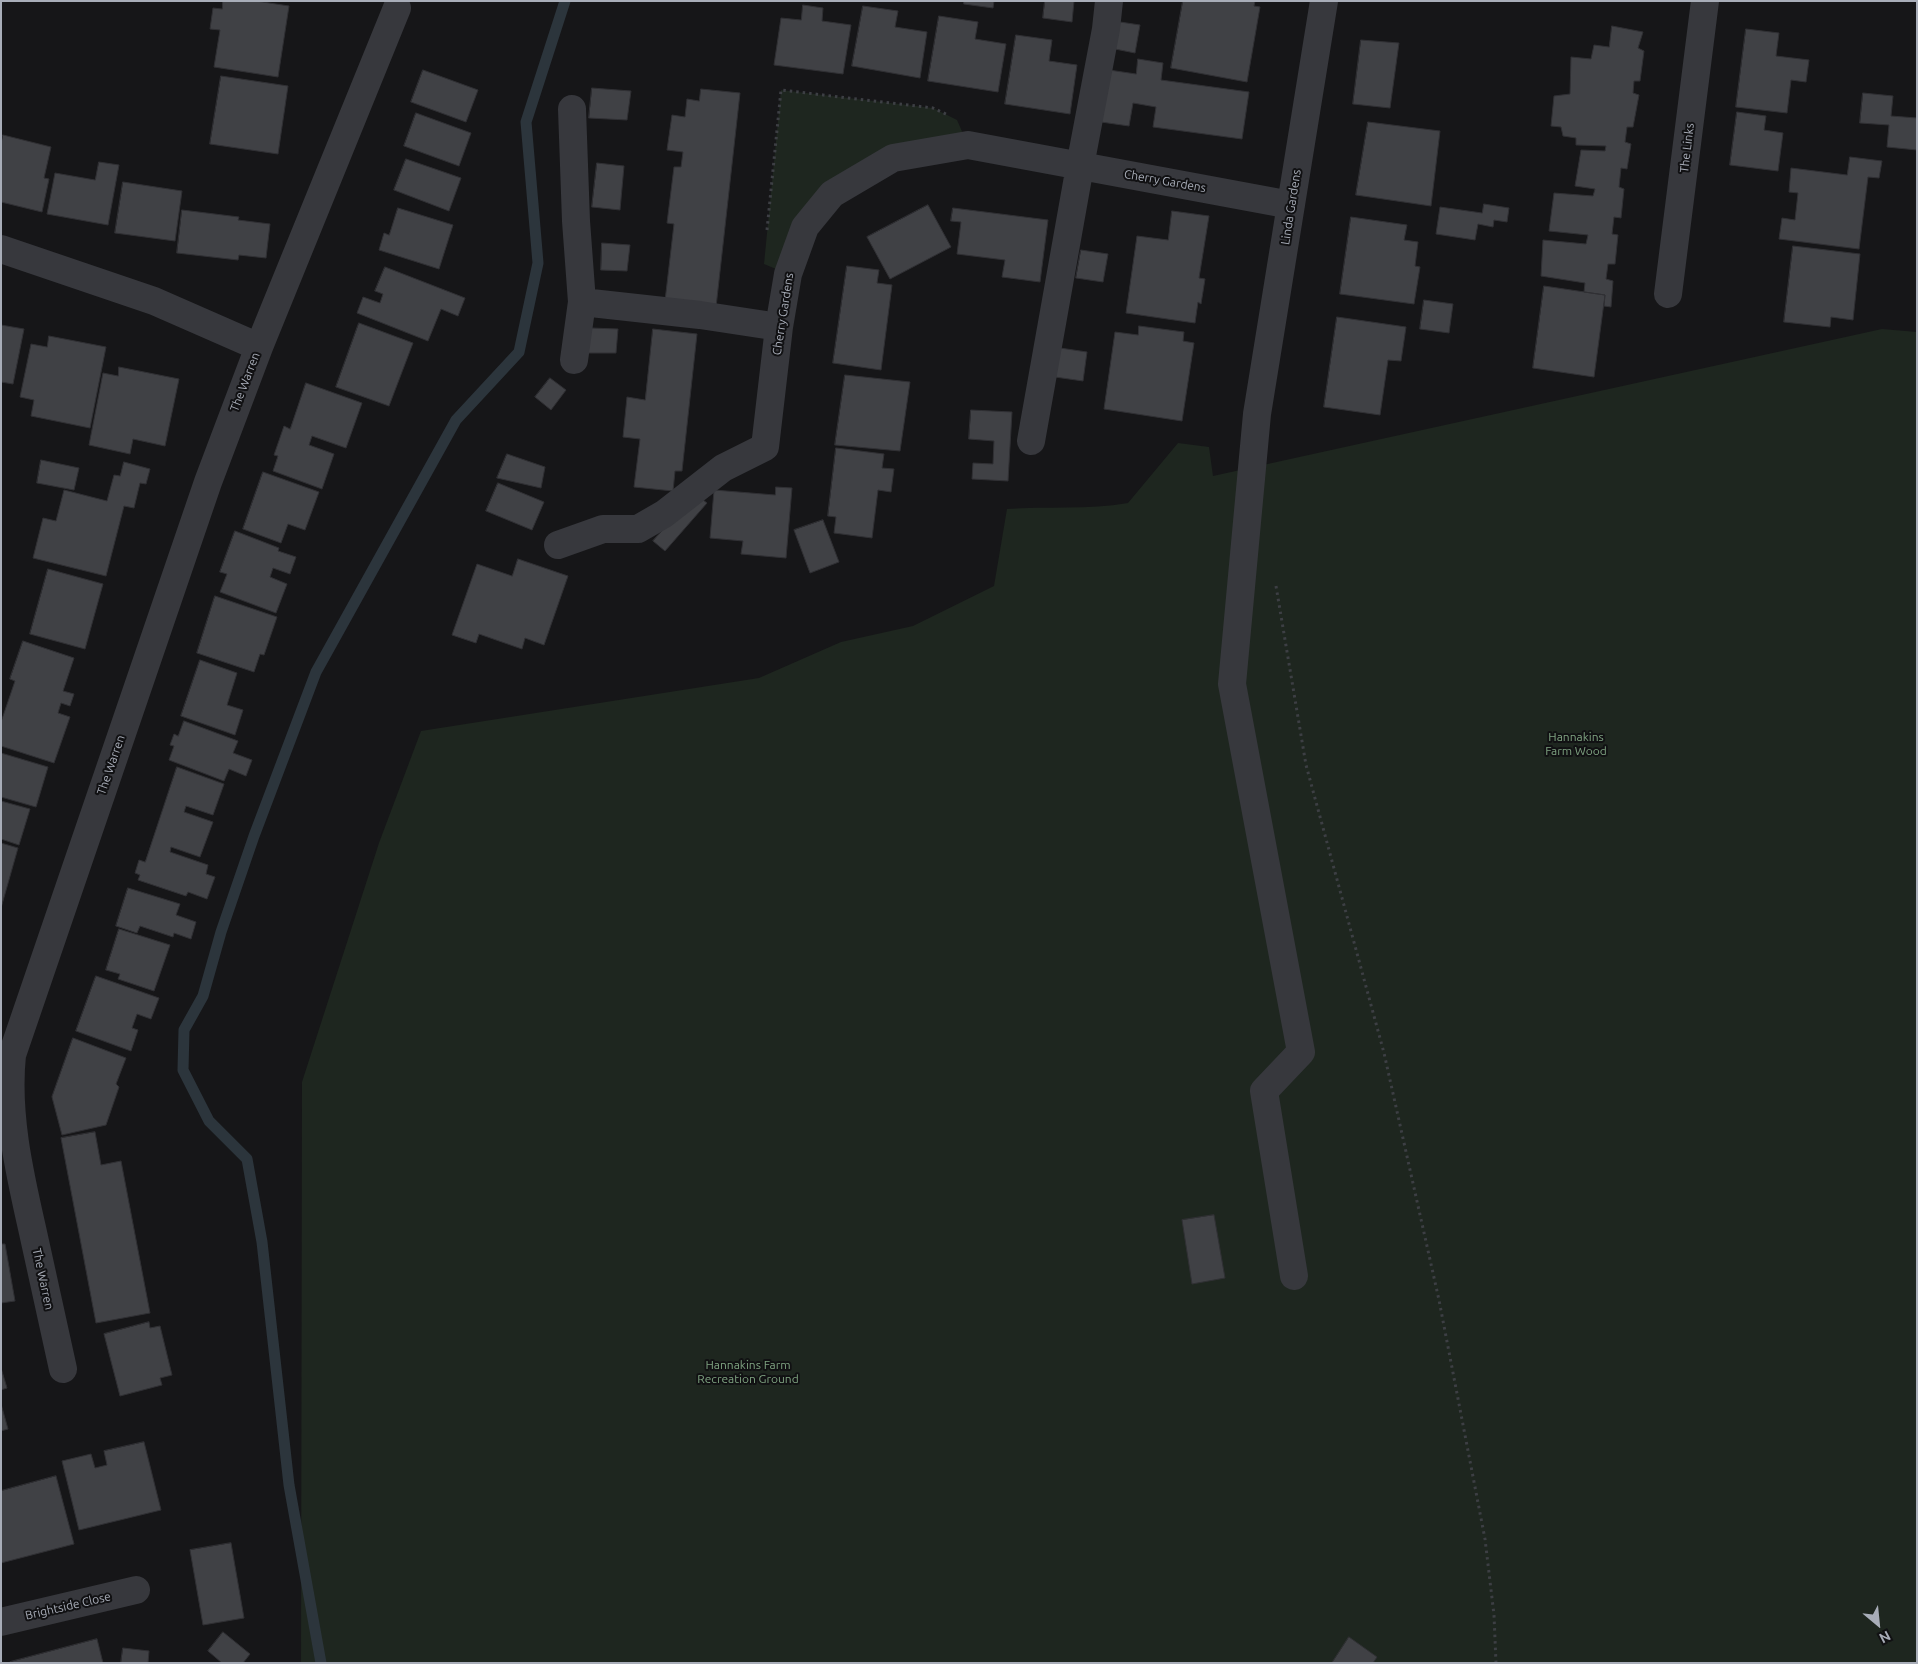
<!DOCTYPE html>
<html>
<head>
<meta charset="utf-8">
<style>
  body { margin:0 }
  #map { position:relative; width:1918px; height:1664px; overflow:hidden; background:#161618; font-family:Ubuntu,sans-serif }
  canvas { display:block }
  .frame { position:absolute; inset:0; border:2px solid #a8adb8; pointer-events:none }
  .north { position:absolute; left:1853px; top:1599px; width:50px; height:50px; -webkit-text-stroke:4px #111113; paint-order:stroke; rotate:152deg; font-size:14px; font-weight:700; line-height:20px; text-align:center; color:#a8adb8 }
  .north::after { content:''; display:block; margin:auto; width:18px; height:22px; background:#a8adb8; clip-path:polygon(50% 0,100% 100%,50% 72%,0 100%) }
</style>
</head>
<body>
<div id="map">
<canvas width="1918" height="1664"></canvas>
<div class="frame"></div>
<div class="north">N</div>
</div>
<script>
const c = document.querySelector('canvas').getContext('2d');
c.lineJoin = 'round';
function fill(path, color) {
  c.fillStyle = color;
  c.fill(path, 'evenodd');
}
function stroke(path, color, width, dash) {
  c.strokeStyle = color;
  c.lineWidth = width;
  c.lineCap = dash ? 'butt' : 'round';
  c.setLineDash(dash || []);
  c.stroke(path);
}
function write(font, color, halo, rows, align = 'center') {
  c.font = font + ' Ubuntu,sans-serif';
  c.lineWidth = 4;
  c.setLineDash([]);
  c.textBaseline = 'middle';
  c.strokeStyle = halo;
  c.fillStyle = color;
  for (const [text, x, y, turn = 0] of rows) {
    c.save();
    c.translate(x, y);
    c.rotate((+turn || 0) * Math.PI / 180);
    c.textAlign = isNaN(turn) ? turn : align;
    if (halo) c.strokeText(text, 0, 0);
    c.fillText(text, 0, 0);
    c.restore();
  }
}
const green = new Path2D(`
  M781,90l152,18 24,12 11,25 -136,49 -44,80 -24,-10z
  M1882,329l35,3v1331h-1616l1,-581 77,-239 42,-112 338,-53 82,-36 72,-16 81,-40 13,-77c40,-3 81,1 121,-6l50,-60 31,4 4,29z`);
const stream = new Path2D(`
  M321,1663l-32,-178 -27,-243 -15,-83 -38,-38 -26,-51 1,-40 19,-34 18,-64 33,-96 62,-164 140,-252 63,-68 19,-89 -12,-141 39,-121`);
const building = new Path2D(`
  M223,1h33l33,5 -11,71 -64,-10 6,-37 -10,-1 3,-21 9,1z
  M964,1h30l-1,7 -29,-4z
  M1045,1h29l-2,21 -29,-4z
  M1183,1h72l-1,5 6,1 -13,75 -76,-14z
  M803,5l20,3 -1,13 29,4 -8,49 -69,-9 7,-47 20,2z
  M863,6l35,5 -3,16 32,5 -7,46 -68,-12z
  M939,16l39,6 -3,17 31,5 -8,48 -70,-11z
  M1120,22l20,3 -5,28 -20,-4z
  M1612,26l31,6 -5,16 6,3 -4,30h-6l-1,12 6,2 -6,32h-6l-2,15 6,2 -4,25 -6,-1 -2,19 5,2 -3,29 -7,-1 -2,17 6,1 -3,29h-7l-2,15 7,2 -2,26 -7,-1 1,-11 -21,-3 1,-9 -44,-7 2,-36 43,4 2,-9 -39,-4 5,-38 39,3 2,-7 -20,-3 6,-36 24,1 1,-5 -30,-1v-7l-13,-2 -2,-9 -10,-1 3,-30 16,-2 1,-37 20,2 3,-14 15,2z
  M1746,29l33,4 -3,23 33,4 -3,22 -15,-2 -4,33 -51,-6z
  M1016,35l36,5 -3,21 28,4 -7,49 -65,-10z
  M1361,40l38,3 -9,65 -37,-4z
  M1138,59l25,4 -2,17 88,12 -7,47 -89,-12 3,-20 -23,-4 -4,23 -28,-4 8,-52 27,4z
  M423,70l55,20 -12,32 -55,-20z
  M221,76l67,10 -10,68 -68,-10z
  M592,88l39,3 -4,29 -38,-2z
  M701,89l39,4 -24,214 -51,-6 9,-77 -7,-1 7,-56h7l2,-15 -16,-2 5,-35 13,2 2,-18 12,2z
  M1863,93l30,3 -2,20 26,2v32l-30,-3 2,-22 -29,-2z
  M1737,112l29,4 -2,14 19,3 -5,38 -48,-6z
  M416,113l55,20 -12,33 -55,-20z
  M1368,122l72,9 -9,75 -75,-11z
  M3,135l48,12 -7,31 5,1 -7,33 -41,-10v-58z
  M1850,157l32,4 -3,17 -11,-1 -9,72 -80,-10 3,-21 13,2 3,-27 -9,-1 2,-24 56,7z
  M406,159l55,19 -12,33 -55,-21z
  M99,162l20,3 -11,60 -61,-11 8,-41 40,7z
  M597,163l27,3 -4,44 -28,-3z
  M123,182l59,9 -7,50 -60,-8z
  M1484,204l25,4 -2,14 -13,-2 -1,7 -15,-3 -3,16 -39,-6 4,-27 42,6z
  M928,205l23,42 -61,32 -23,-42z
  M398,208l55,17 -14,44 -60,-19 5,-17 5,2z
  M953,208l95,12 -8,62 -38,-5 3,-17 -48,-6 4,-32 -10,-1z
  M182,210l57,7 -1,3 32,4 -4,34 -27,-3 -1,5 -61,-7z
  M1172,211l37,5 -10,62 6,1 -4,25 -3,-2 -3,21 -69,-10 11,-77 31,4z
  M1351,217l56,8 -3,15 14,2 -3,24 5,1 -6,37 -74,-10z
  M602,243l28,2 -3,26 -26,-1z
  M1793,246l67,8 -7,66 -22,-3 -1,10 -46,-5z
  M1081,250l27,4 -5,28 -27,-4z
  M847,266l32,4 -2,13 15,2 -11,85 -48,-7z
  M385,267l80,31 -7,18 -17,-7 -13,32 -71,-28 6,-16 17,6 3,-9 -8,-3z
  M1544,286l61,9 -11,82 -61,-9z
  M1424,300l29,4 -4,29 -29,-4z
  M1337,317l69,10 -5,34 -13,-1 -8,55 -56,-8z
  M359,323l54,20 -24,63 -53,-19z
  M1,325l23,4 -11,55 -12,-2z
  M1139,326l45,6 -1,9 11,2 -12,78 -78,-12 11,-77 23,3z
  M591,328l27,1 -2,24h-29z
  M653,329l44,5 -15,137h-7l-2,20 -39,-4 6,-48 -17,-2 4,-40 18,3z
  M49,336l57,11 -16,81 -59,-12 3,-16 -14,-3 11,-53 16,3z
  M1060,348l27,4 -4,29 -28,-4z
  M119,367l60,12 -14,67 -32,-7 -3,15 -41,-9 14,-72 15,3z
  M845,375l65,7 -10,69 -65,-6z
  M550,378l16,12 -15,20 -16,-13z
  M306,383l56,20 -16,45 -34,-12 -3,9 25,9 -12,35 -49,-18 5,-15 -4,-1 10,-29 6,3z
  M971,410l41,2 -4,69 -36,-2 1,-16 20,1 1,-23 -25,-2z
  M836,448l48,6 -2,14 12,1 -3,23 -13,-2 -6,48 -38,-5 2,-16 -8,-1z
  M507,454l38,13 -4,21 -44,-10z
  M41,460l38,8 -5,22 -37,-7z
  M124,462l26,7 -4,15 -6,-1 -6,25 -10,-2 -18,70 -73,-18 10,-40 13,3 8,-31 43,11 7,-26 6,1z
  M263,472l56,20 -14,38 -17,-6 -7,19 -38,-14z
  M498,483l46,19 -12,28 -46,-19z
  M776,487l16,1 -6,70 -45,-4 2,-13 -33,-3 4,-48 61,5z
  M695,494l12,9 -42,48 -12,-10z
  M823,520l16,42 -29,11 -16,-43z
  M235,531l44,17 -1,3 18,6 -6,17 -17,-6 -3,9 17,7 -11,29 -56,-21 7,-18 -7,-2z
  M518,559l50,17 -24,69 -19,-7 -3,11 -43,-15 -3,9 -24,-8 25,-71 35,12z
  M48,569l55,15 -18,65 -55,-15z
  M215,596l62,21 -13,38 -4,-1 -6,18 -57,-19z
  M23,641l51,17 -11,33 11,3 -4,12 -9,-3 -3,10 12,4 -16,46 -53,-17v-24l14,-41 -5,-2z
  M200,660l37,13 -10,32 16,5 -8,25 -54,-19z
  M184,721l54,20 -5,12 19,7 -6,16 -17,-7 -5,12 -55,-21 5,-14 -4,-1 4,-11 4,2z
  M1,753l47,14 -12,40 -35,-10z
  M177,767l47,17 -11,31 -27,-9 -2,6 29,10 -13,35 -29,-10 -1,5 38,13 -2,9 9,3 -8,22 -19,-7 -2,4 -48,-16 2,-5 -5,-2 4,-13 6,2z
  M1,801l29,8 -11,36 -18,-6z
  M1,843l17,5 -17,60z
  M128,888l52,16 -4,11 20,7 -5,17 -17,-6 -1,4 -33,-11 -3,7 -21,-7z
  M119,929l51,16 -16,46 -36,-12 2,-5 -14,-4z
  M96,976l63,22 -8,21 -14,-5 -5,14 6,2 -7,21 -55,-20z
  M73,1038l53,20 -10,26 3,3 -13,38 -44,10 -10,-38z
  M95,1132l6,33 20,-4 29,152 -54,10 -35,-185z
  M1214,1215l11,63 -33,6 -10,-64z
  M1,1244h4l10,57 -14,2z
  M149,1322l1,6 10,-2 12,49 -12,3 2,7 -42,11 -16,-62z
  M1,1368l6,20 -6,2z
  M1,1404l7,25 -7,2z
  M144,1442l17,68 -82,20 -17,-69 29,-7 4,14 12,-3 -3,-14z
  M56,1476l18,68 -73,19v-72z
  M231,1543l13,75 -41,7 -13,-75z
  M223,1632l27,22 -7,9h-21l-14,-12z
  M1349,1637l28,20 -4,6h-41z
  M97,1639l6,24h-93v-1z
  M123,1648l26,3 -1,12h-27z`);
const path = new Path2D(`
  M767,230l14,-140 152,18 15,7
  M1276,586l30,179 78,288 55,247 46,239 9,76 2,48`);
const minor = new Path2D(`
  M572,109l4,112 6,81
  M1,249l153,52 105,46
  M1668,294l37,-293
  M574,360l8,-58 118,13 79,12
  M1031,441l49,-275 26,-137 3,-28
  M558,545l45,-16h35l26,-15 59,-46 42,-21 14,-120 9,-53 17,-47 27,-33 61,-36 75,-13 323,60
  M1294,1276l-30,-185 37,-39 -69,-368 25,-270 67,-413
  M63,1369c-10,-47 -21,-94 -31,-141 -13,-57 -26,-115 -20,-173l196,-573 51,-135 138,-339
  M1,1622l135,-32`);
const streetNames = [
  ["The Links",1687,148,-83],
  ["Cherry Gardens",1165,181,10],
  ["Linda Gardens",1291,207,-81],
  ["Cherry Gardens",783,314,-81],
  ["The Warren",245,382,-69],
  ["The Warren",111,765,-71],
  ["The Warren",43,1279,78],
  ["Brightside Close",68,1606,-13]
];
const parkNames = [
  ["Hannakins",1576,737],
  ["Farm Wood",1576,751],
  ["Hannakins Farm",748,1365],
  ["Recreation Ground",748,1379]
];
fill(green, '#1e261f');
stroke(stream, '#2c353c', 11);
fill(building, '#404145');
stroke(building, '#303034', 1);
stroke(path, '#3d3f44', 3, [2.5, 4]);
stroke(minor, '#37383d', 28);
write('12px', '#a8adb8', '#111113', streetNames);
write('12px', '#7fa381', '#111113', parkNames);
</script>
</body>
</html>
